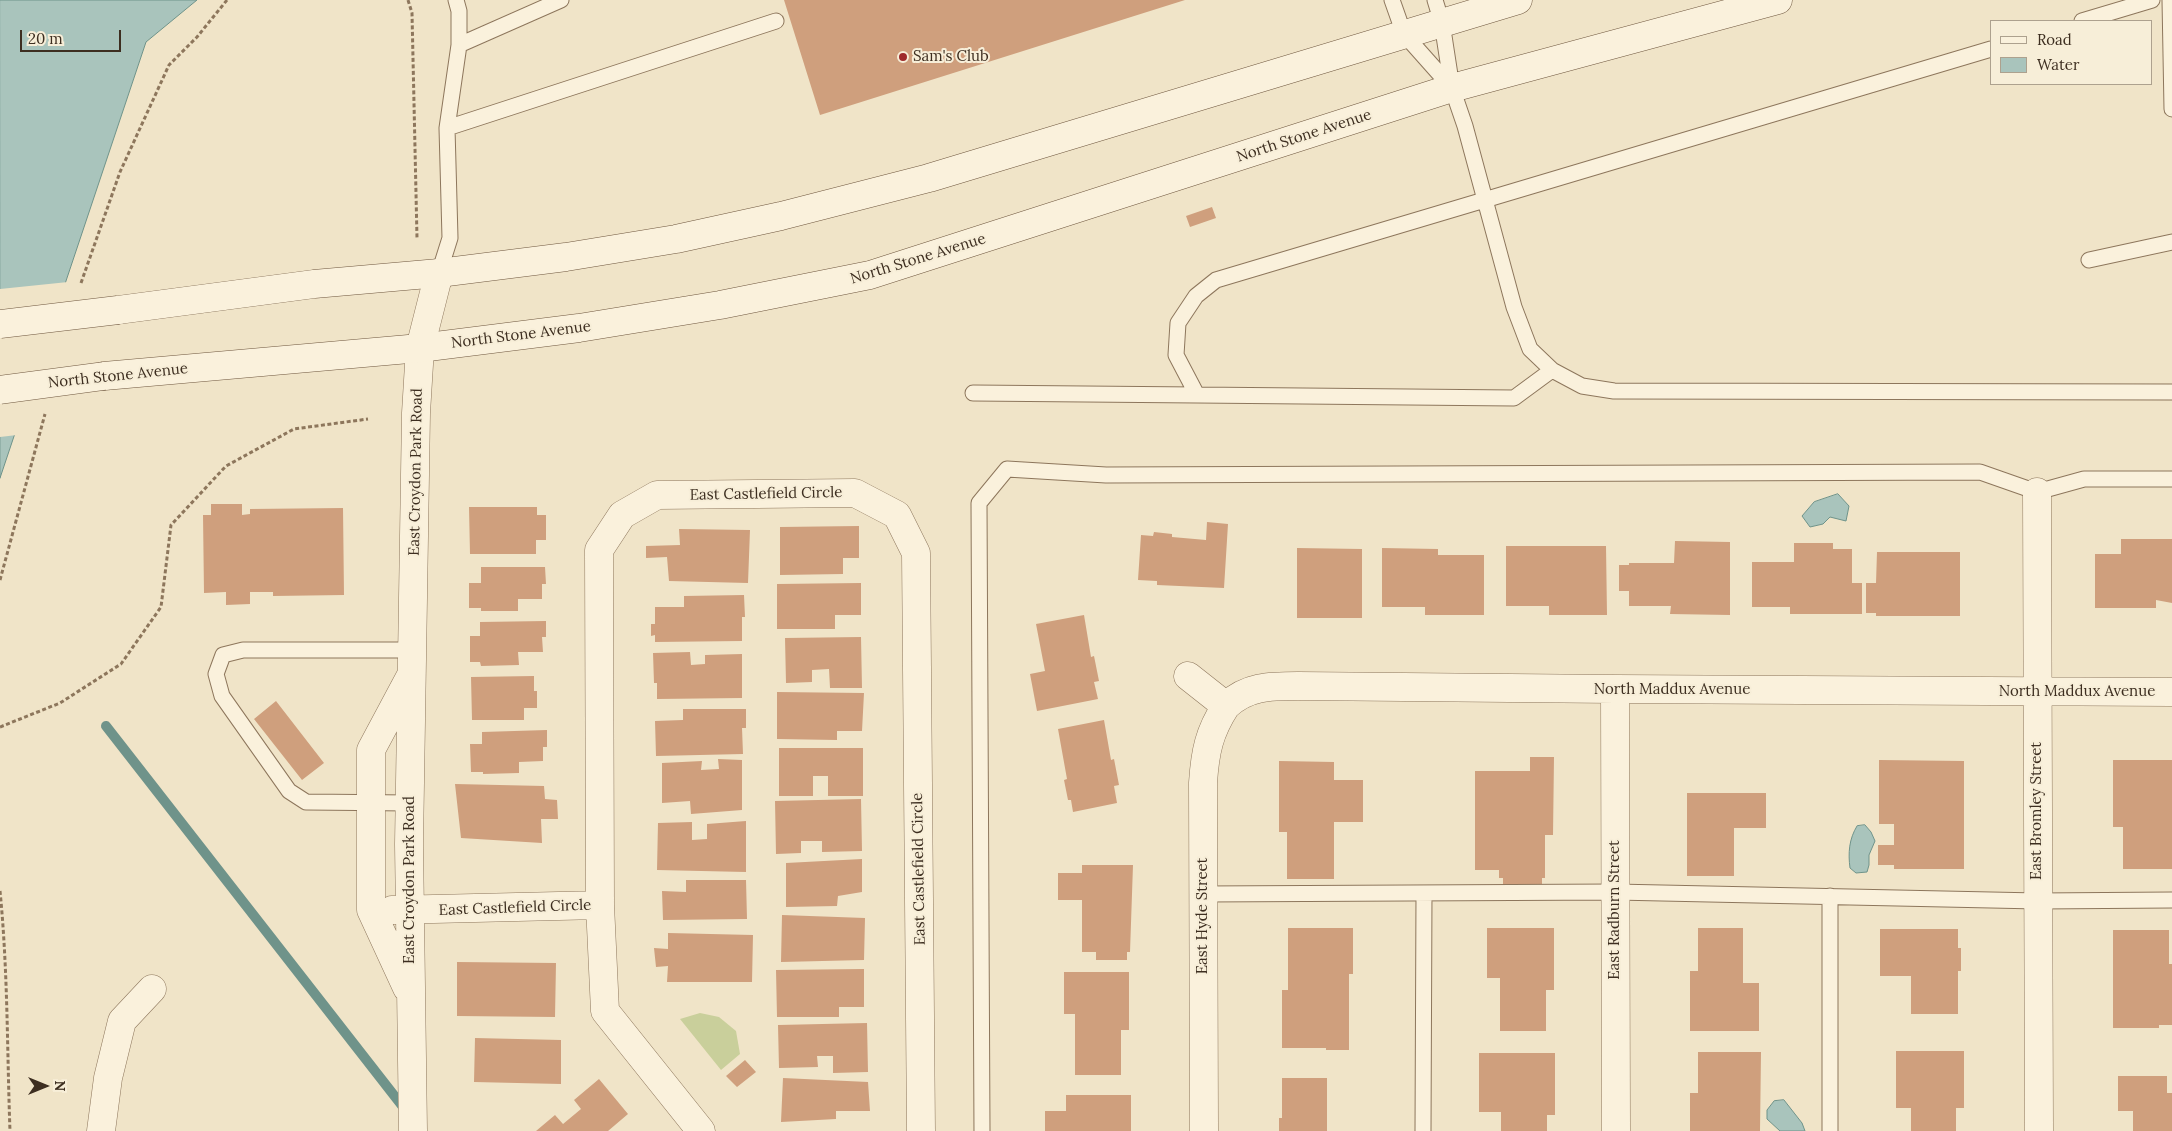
<!DOCTYPE html>
<html>
<head>
<meta charset="utf-8">
<style>
  body { margin:0 }
  #map { position:relative; width:2172px; height:1131px; overflow:hidden; background:#f0e4c8; font-family:Lora,serif }
  canvas { display:block }
  .legend { position:absolute; left:1990px; top:20px; width:162px; height:65px; box-sizing:border-box; background:#f7eed8; border:1px solid #ada18e; margin:0; padding:6px 9px; list-style:none; font-size:15px; color:#3d2e20 }
  .legend li { display:flex; align-items:center; gap:10px; height:25px }
  .legend b { width:25px; border:1px solid #ada18e }
  .north { position:absolute; left:20px; top:1061px; width:50px; height:50px; -webkit-text-stroke:4px #f7eed8; paint-order:stroke; rotate:90deg; font-size:14px; font-weight:700; line-height:20px; text-align:center; color:#3d2e20 }
  .north::after { content:''; display:block; margin:auto; width:18px; height:22px; background:#3d2e20; clip-path:polygon(50% 0,100% 100%,50% 72%,0 100%) }
  .scale { position:absolute; left:20px; top:30px; width:101px; height:22px; box-sizing:border-box; border:2px solid #3d2e20; border-top:0; padding-left:6px; font-size:15px; line-height:18px; white-space:nowrap; color:#3d2e20; -webkit-text-stroke:4px #f7eed8; paint-order:stroke }
</style>
</head>
<body>
<div id="map">
<canvas width="2172" height="1131"></canvas>
<ul class="legend">
<li><b style="height:6px;background:#faf1dc"></b>Road</li>
<li><b style="height:14px;background:#a9c4bc"></b>Water</li>
</ul>
<div class="north">N</div>
<div class="scale">20 m</div>
</div>
<script>
const c = document.querySelector('canvas').getContext('2d');
c.lineJoin = 'round';
function fill(path, color) {
  c.fillStyle = color;
  c.fill(path, 'evenodd');
}
function stroke(path, color, width, dash) {
  c.strokeStyle = color;
  c.lineWidth = width;
  c.lineCap = dash ? 'butt' : 'round';
  c.setLineDash(dash || []);
  c.stroke(path);
}
function write(font, color, halo, rows, align = 'center') {
  c.font = font + ' Lora,serif';
  c.lineWidth = 4;
  c.setLineDash([]);
  c.textBaseline = 'middle';
  c.strokeStyle = halo;
  c.fillStyle = color;
  for (const [text, x, y, turn = 0] of rows) {
    c.save();
    c.translate(x, y);
    c.rotate((+turn || 0) * Math.PI / 180);
    c.textAlign = isNaN(turn) ? turn : align;
    if (halo) c.strokeText(text, 0, 0);
    c.fillText(text, 0, 0);
    c.restore();
  }
}
const green = new Path2D(`
  M700,1013l19,4 17,14 4,23 -19,16 -41,-51z`);
const water = new Path2D(`
  M0,0h197l-51,42 -146,436z
  M1838,494l11,12 -3,15 -16,-4 -7,7 -13,3 -8,-11 12,-14z
  M1865,825l6,7 4,9 -6,14v10l-2,7 -11,1 -6,-5c-2,-15 -1,-29 7,-42z
  M1784,1100l18,23 3,8h-25l-13,-12v-9l7,-9z`);
const pier = new Path2D(`
  M68,282l-51,153 -17,2v-148z`);
const stream = new Path2D(`
  M106,726l301,386`);
const building = new Path2D(`
  M784,0h401l-365,115z
  M1212,207l4,11 -26,9 -4,-11z
  M211,504h31v11l8,-1v-5l93,-1 1,87 -71,1v-4h-23v12l-24,1v-13l-22,1 -1,-78h8z
  M469,507h68v8h9v25h-10v14h-66z
  M1207,522l21,2 -4,64 -67,-3v-4l-19,-1 3,-45 12,1 1,-4 18,2v3l34,3z
  M859,526v32h-16v16l-63,1v-48z
  M679,529l71,1 -2,53 -79,-2 -2,-24 -21,1v-12l34,-1z
  M2121,539h51v64l-16,-3v8h-61v-54h26z
  M1675,541l55,1v73l-60,-1 1,-8h-42v-15h-10v-26h10v-2h45z
  M1794,543h39v6h19v34h10v31h-72v-7h-38v-45h42z
  M1506,546h100l1,69h-58v-9h-43z
  M1297,548l65,1v69h-65z
  M1382,548l56,1v6h46v60h-59v-8h-43z
  M1877,552h83v64h-84v-3h-10v-30h10z
  M481,567h64l1,17h-4v15h-24v12h-37v-3h-12v-25h12z
  M861,583v32h-26v14h-58v-45z
  M744,595l1,22h-3v24l-87,1v-7l-4,1v-12h4v-17h29v-11z
  M1084,615l7,42 3,-1 5,25 -5,1 4,17 -61,12 -7,-37 15,-3 -9,-47z
  M546,621v16h-4l1,15h-25l1,13 -38,1 -1,-4h-10v-26h10v-14z
  M861,637l1,51h-32l-1,-19 -17,1v12l-26,1 -1,-45z
  M690,652l1,13 14,-1v-9l37,-1v44l-85,1v-16h-3l-1,-30z
  M534,676v15h3v17h-13v12h-52l-1,-43z
  M777,692l87,1 -2,38h-25v9l-60,-1z
  M276,701l48,62 -22,17 -48,-61z
  M683,709h63v19h-4l1,26 -87,2 -1,-35 28,-1z
  M1104,720l7,40 3,-1 5,26 -5,1 3,17 -44,9 -2,-12h-3l-4,-20 3,-1 -9,-50z
  M547,730v17h-4v14l-24,1v11l-36,1v-2h-12l-1,-28h12v-12z
  M779,748h84v48h-35v-20h-15v20h-34z
  M1530,757h24l-1,78h-8v43h-3v9h-39v-9h-4v-8h-24v-99h55z
  M718,759l24,1v50l-51,4 -1,-13 -28,2v-40l40,-2 -1,9 18,-1z
  M1879,760l85,1v108h-70v-4h-16v-20h16v-21h-15z
  M2113,760h59v109h-49v-42h-10z
  M1279,761l55,1v18h29v42h-29v57h-47v-47h-8z
  M455,784l89,2 1,13 12,1 1,19h-17l1,24 -81,-5z
  M1687,793h79v35h-32v48h-47z
  M861,799l1,52 -40,1v-11h-21v12l-25,1 -1,-53z
  M746,821v51l-89,-2 1,-47 34,-1v18l15,-1v-15z
  M862,859v33l-24,4 -1,10 -51,1v-44z
  M1082,865h51l-3,87h-3v8h-31v-8h-14v-52h-24v-27h24z
  M686,880h60l1,39 -84,1 -1,-29 24,1z
  M782,915l83,3 -1,42 -83,2z
  M1288,928h65v46h-4v76h-23v-2h-44v-58h6z
  M1487,928h67v62h-8v41h-46v-53h-13z
  M1698,928h45v55h16v48h-69v-60h8z
  M1880,929h78v19h3v23h-3v43h-47v-38h-31z
  M2113,930h56v34h3v61h-13v3h-46z
  M668,933l85,2 -1,47h-85l1,-16 -12,1 -2,-19 14,1z
  M457,962l99,1 -1,54 -98,-1z
  M864,969v38h-25v10h-62l-1,-47z
  M1064,972h65v58h-8v45h-46v-61h-11z
  M867,1023l1,49 -35,1v-17h-16l1,11 -39,1 -1,-43z
  M475,1038l86,2v44l-87,-2z
  M1896,1051h68v57h-8v23h-45v-23h-15z
  M1698,1052h63l-1,79h-70v-38h8z
  M1479,1053h76v62h-8v16h-46v-19h-22z
  M745,1060l11,12 -19,15 -11,-11z
  M2118,1076h49v17h5v38h-39v-20h-15z
  M783,1078l85,4 2,29h-34v8l-55,3z
  M1282,1078h45v53h-48v-13h3z
  M599,1079l29,35 -20,17h-72l19,-16 8,9 18,-15 -7,-9z
  M1066,1095h65v36h-86v-20h21z`);
const path = new Path2D(`
  M408,0l4,13 5,225
  M81,283l39,-111 49,-107 28,-28 30,-37
  M0,580l45,-166
  M0,727l60,-24 61,-39 40,-57 10,-82 55,-59 68,-37 74,-10
  M0,891c8,80 7,160 10,240`);
const lane = new Path2D(`
  M1392,0l12,34 48,54
  M1435,0l7,23 10,65 13,38 49,181 16,42 22,21 30,16 32,5 558,1
  M2170,0l2,109
  M2082,21l70,-21
  M459,45l102,-45
  M447,128l329,-107
  M2089,260l83,-18
  M439,273l11,-35 -3,-110 12,-83v-34l-3,-11
  M1552,370l-38,28 -317,-3 -21,-40 2,-32 18,-27 20,-16 775,-231
  M973,393l224,2
  M410,803l-104,-1 -17,-11 -67,-95 -6,-22 7,-19 20,-5h170
  M1203,894l412,-2 423,9 134,-1
  M1830,896v235
  M982,1131l-3,-628 28,-34 99,6 874,-3 57,20 47,-13h88
  M1423,1131l1,-238`);
const street = new Path2D(`
  M2037,492l2,639
  M1188,676l38,30c21,-20 44,-20 72,-20l317,3 557,3
  M1615,689l1,442
  M392,910l208,-5
  M407,988l-36,-78v-160l39,-73
  M101,1131l7,-53 14,-57 30,-32
  M413,1131l-4,-287 7,-431 4,-65 19,-75
  M701,1131l-96,-120 -5,-106 -1,-355 23,-35 35,-20 198,-2 42,22 19,38 5,578
  M1204,1131l-1,-348c2,-31 6,-51 23,-77`);
const secondary = new Path2D(`
  M118,310l196,-26 125,-11 127,-16 110,-18 105,-23 148,-38 589,-178
  M104,376l316,-28 159,-20 141,-23 150,-30 582,-187 326,-88`);
const secondaryBridge = new Path2D(`
  M0,324l118,-14
  M0,390l104,-14`);
const markers = [
  [903,57,5,"#9e2a2b"]
];
const poiNames = [
  ["Sam's Club",913,57]
];
const streetNames = [
  ["North Stone Avenue",1304,136,-18],
  ["North Stone Avenue",918,259,-17],
  ["North Stone Avenue",521,335,-7],
  ["North Stone Avenue",118,376,-6],
  ["East Croydon Park Road",416,472,-89],
  ["East Castlefield Circle",766,494,-1],
  ["North Maddux Avenue",1672,690],
  ["North Maddux Avenue",2077,692],
  ["East Bromley Street",2037,811,-90],
  ["East Castlefield Circle",919,869,-91],
  ["East Croydon Park Road",410,880,-90],
  ["East Castlefield Circle",515,908,-2],
  ["East Radburn Street",1615,910,-90],
  ["East Hyde Street",1203,916,-90]
];
fill(green, '#c9cf9b');
fill(water, '#a9c4bc');
stroke(water, '#6f938a', 1);
fill(pier, '#f0e4c8');
stroke(stream, '#6f938a', 10);
fill(building, '#cf9f7d');
stroke(lane, '#8d765c', 17);
stroke(street, '#8d765c', 29);
stroke(secondary, '#6f573f', 29);
stroke(path, '#8d765c', 3, [4, 2.5]);
stroke(lane, '#faf1dc', 15);
stroke(street, '#faf1dc', 28);
stroke(secondary, '#faf1dc', 28);
stroke(secondaryBridge, '#6f573f', 29, []);
stroke(secondaryBridge, '#faf1dc', 28);
for (const [x, y, r, color] of markers) {
  const dot = new Path2D();
  dot.arc(x, y, r, 0, 2 * Math.PI);
  c.fillStyle = color;
  c.fill(dot);
  stroke(dot, '#f7eed8', 2);
}
write('15px', '#3d2e20', '#f7eed8', poiNames, 'left');
write('15px', '#3d2e20', '#f7eed8', streetNames);
</script>
</body>
</html>
